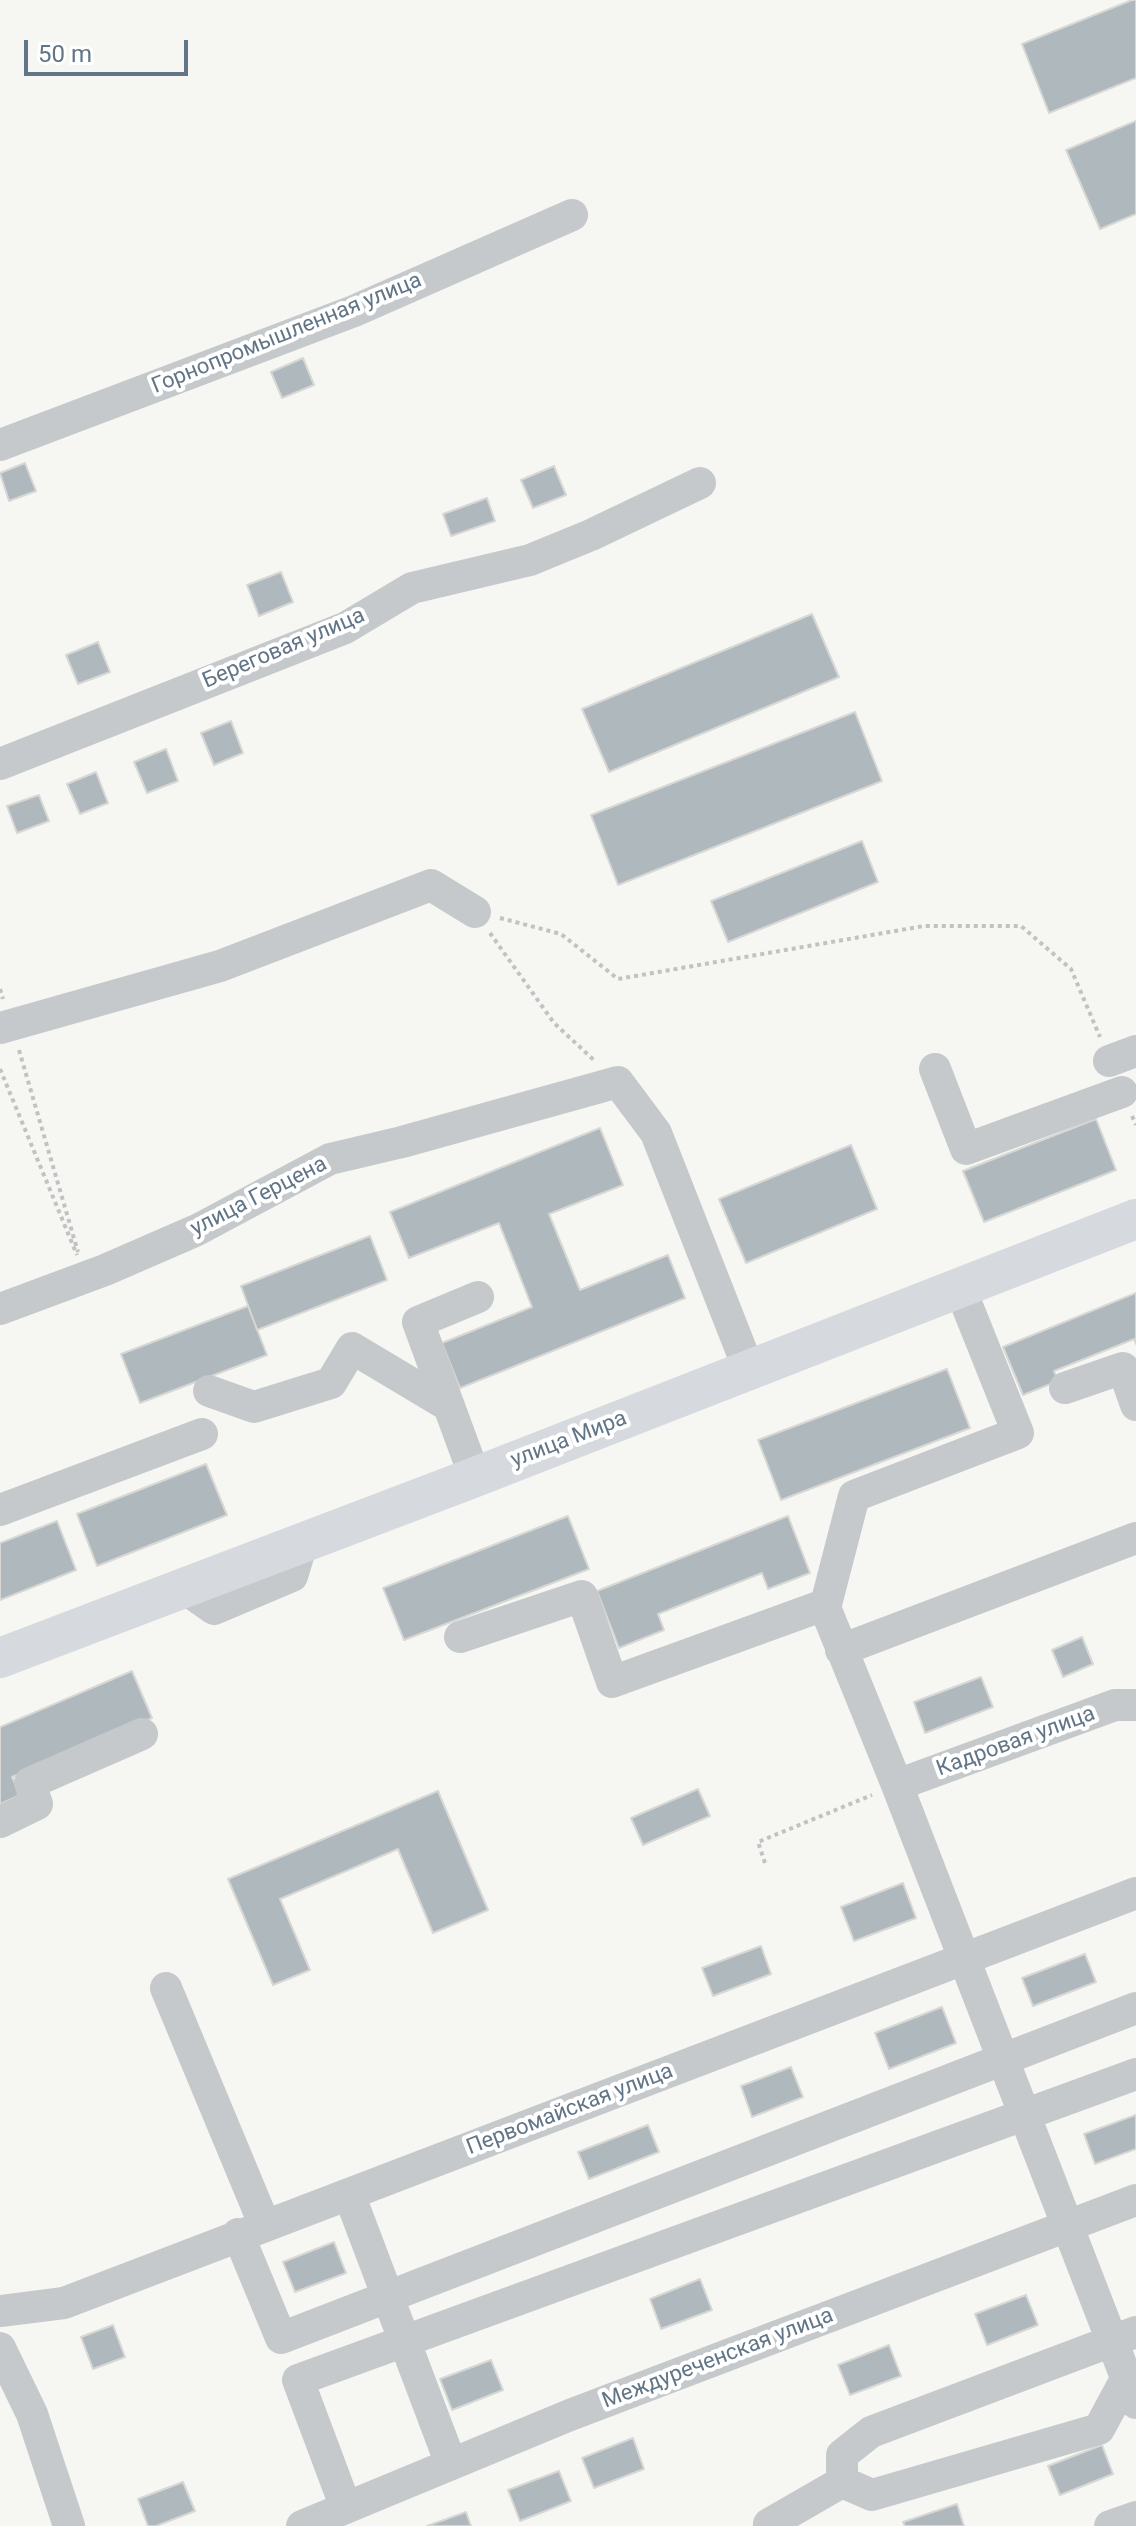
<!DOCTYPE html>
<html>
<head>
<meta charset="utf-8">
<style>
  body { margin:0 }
  #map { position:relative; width:1136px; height:2526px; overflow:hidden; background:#f6f6f2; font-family:Roboto,sans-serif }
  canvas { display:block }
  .scale { position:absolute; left:24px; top:40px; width:164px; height:36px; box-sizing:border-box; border:4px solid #627586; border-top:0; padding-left:10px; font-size:24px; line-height:28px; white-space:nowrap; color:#627586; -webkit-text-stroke:6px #fff; paint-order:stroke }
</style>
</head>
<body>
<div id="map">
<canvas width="1136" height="2526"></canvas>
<div class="scale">50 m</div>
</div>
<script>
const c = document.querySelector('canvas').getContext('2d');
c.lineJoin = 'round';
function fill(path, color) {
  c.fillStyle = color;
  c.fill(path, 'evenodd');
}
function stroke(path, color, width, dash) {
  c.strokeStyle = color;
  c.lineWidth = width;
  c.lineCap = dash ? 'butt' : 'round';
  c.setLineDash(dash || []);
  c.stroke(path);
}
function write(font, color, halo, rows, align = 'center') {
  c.font = font + ' Roboto,sans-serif';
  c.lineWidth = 8;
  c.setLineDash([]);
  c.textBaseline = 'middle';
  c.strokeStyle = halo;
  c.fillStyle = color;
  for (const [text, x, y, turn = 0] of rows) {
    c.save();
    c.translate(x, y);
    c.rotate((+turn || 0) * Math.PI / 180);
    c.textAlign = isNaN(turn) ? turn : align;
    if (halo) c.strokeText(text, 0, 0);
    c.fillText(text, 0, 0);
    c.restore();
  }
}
const building = new Path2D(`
  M1132,0h4v78l-87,35 -27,-69z
  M1136,121v93l-36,15 -34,-79z
  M303,358l11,27 -32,13 -11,-26z
  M25,463l11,28 -27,10 -9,-28z
  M554,466l12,29 -33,13 -12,-28z
  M487,498l8,23 -44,15 -8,-22z
  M281,572l12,30 -34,14 -12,-31z
  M812,614l27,63 -230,95 -27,-63z
  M98,642l12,30 -32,12 -12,-29z
  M855,712l27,69 -264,104 -27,-70z
  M231,721l12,32 -29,12 -13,-32z
  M166,749l12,32 -31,12 -13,-31z
  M96,772l12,31 -28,11 -13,-30z
  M39,795l10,26 -32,12 -10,-27z
  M862,841l16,41 -150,60 -17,-41z
  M1096,1119l20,51 -132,52 -21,-51z
  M600,1128l23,57 -74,29 31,76 88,-35 17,43 -225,90 -18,-45 90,-36 -33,-84 -90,35 -19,-46z
  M851,1145l26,64 -131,54 -27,-64z
  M370,1236l17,44 -130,50 -16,-44z
  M1136,1293v51l-2,-5 -80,32 4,10 -35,14 -20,-48z
  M248,1306l19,49 -127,48 -19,-49z
  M947,1369l23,59 -189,72 -23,-60z
  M206,1464l21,51 -130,51 -20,-52z
  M568,1516l21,53 -185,71 -21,-52z
  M788,1516l22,57 -42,16 -6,-16 -104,41 6,16 -45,18 -22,-57z
  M57,1521l19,49 -76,30v-57z
  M1082,1637l11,27 -30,13 -11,-27z
  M132,1671l20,47 -140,59 8,18 -20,9v-77z
  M981,1677l12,30 -68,26 -11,-31z
  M698,1789l12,27 -67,29 -12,-27z
  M438,1791l50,119 -55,23 -35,-84 -118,50 30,71 -37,15 -45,-106z
  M903,1883l13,35 -62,23 -13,-34z
  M761,1946l10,28 -58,22 -11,-28z
  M1085,1954l11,28 -63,24 -11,-28z
  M942,2007l14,36 -67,26 -14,-36z
  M791,2067l12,30 -51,20 -11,-31z
  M1136,2115v34l-41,15 -11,-30z
  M648,2125l11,27 -70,27 -11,-27z
  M334,2242l12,31 -51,19 -12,-30z
  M700,2279l12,31 -51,19 -11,-30z
  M1026,2295l12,30 -51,20 -12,-31z
  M113,2325l12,32 -32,12 -12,-32z
  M889,2345l12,31 -51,19 -12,-30z
  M491,2360l12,30 -51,20 -12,-31z
  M633,2438l11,31 -50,19 -12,-30z
  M1102,2445l11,29 -53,21 -12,-29z
  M559,2471l12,30 -51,20 -12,-31z
  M183,2482l12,29 -39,15h-8l-10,-27z
  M957,2504l7,22h-59l-2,-4z
  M466,2512l5,14h-44z`);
const path = new Path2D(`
  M500,918l61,16 57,45 306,-53h97l50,43 29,68
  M490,933l64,90 42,39
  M0,989l3,10
  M19,1050l59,202
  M0,1069l77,186
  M1132,1116l4,9
  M765,1863l-7,-21 114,-47`);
const minor = new Path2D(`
  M0,445l354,-134 218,-96
  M0,764l345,-136 67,-40 118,-28 61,-25 109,-52
  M0,1028l220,-62 211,-81 44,27
  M1109,1061l27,-10
  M935,1069l31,80 156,-57
  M0,1309l105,-39 92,-40 133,-71 72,-17 216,-60 38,51 93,237
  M1065,1388l58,-20 13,37
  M209,1391l45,16 77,-24 21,-35 97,58
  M475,1477l-57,-155 60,-25
  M0,1510l202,-76
  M184,1588l30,21 78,-33 10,-33
  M825,1608l29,-112 164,-63 -58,-145
  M460,1637l122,-41 30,86 212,-77 73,180 239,618
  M841,1650l295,-112
  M897,1785l218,-80h21
  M0,1822l37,-18 -7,-21 112,-49
  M166,1988l99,238
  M349,2194l102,270
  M238,2234l43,104 855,-330
  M0,2311l64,-8 1072,-410
  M0,2348l32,66 37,112
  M842,2482l30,13 227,-66 27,-50
  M346,2508l-48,-128 838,-306
  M769,2524l73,-42v-27l29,-23 265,-100
  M302,2526l268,-111 566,-215
  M1110,2526l26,-9`);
const major = new Path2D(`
  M0,1658l470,-179 666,-260`);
const streetNames = [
  ["Горнопромышленная улица",287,334,-22],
  ["Береговая улица",284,649,-23],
  ["улица Герцена",259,1197,-27],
  ["улица Мира",569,1440,-21],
  ["Кадровая улица",1016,1742,-20],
  ["Первомайская улица",570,2110,-21],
  ["Междуреченская улица",718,2359,-21]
];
fill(building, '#afb8bd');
stroke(building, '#d7d7d5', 2);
stroke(path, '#c0c2c4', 4, [4, 4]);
stroke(minor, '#c5c9cc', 32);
stroke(major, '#d6dadf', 40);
write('22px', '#627586', '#fff', streetNames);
</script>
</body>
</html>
